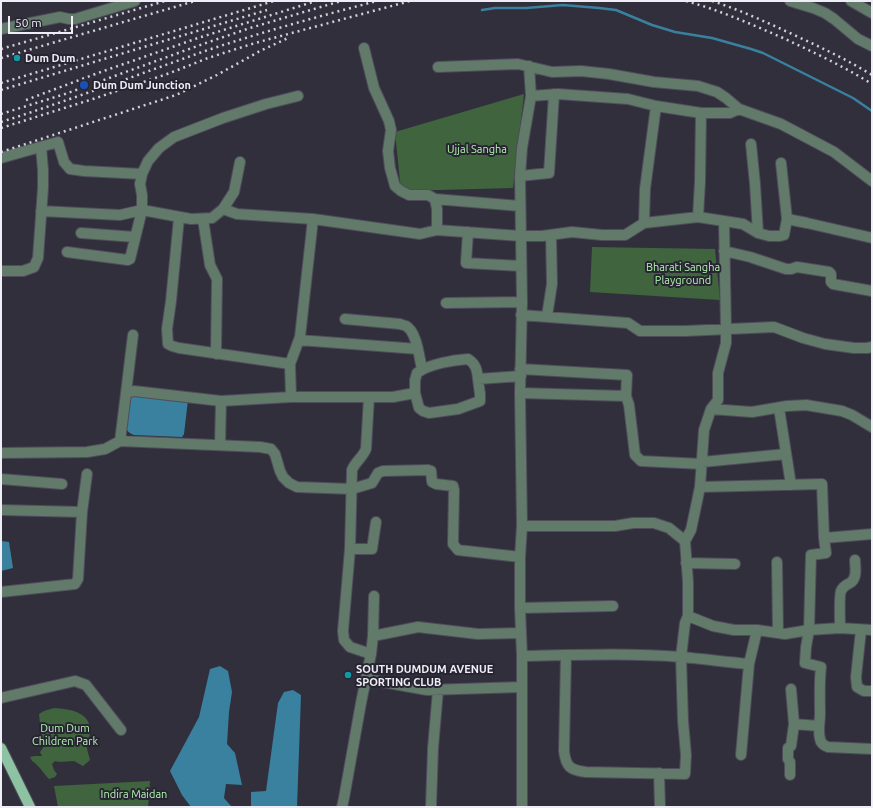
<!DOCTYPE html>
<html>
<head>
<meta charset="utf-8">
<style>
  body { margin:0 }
  #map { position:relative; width:873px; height:808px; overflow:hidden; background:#322f3d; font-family:Ubuntu,sans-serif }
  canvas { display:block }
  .frame { position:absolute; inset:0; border:2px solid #efedf6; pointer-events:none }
  .scale { position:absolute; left:8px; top:16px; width:65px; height:18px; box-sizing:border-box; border:2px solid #efedf6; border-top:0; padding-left:5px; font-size:12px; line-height:14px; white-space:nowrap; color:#efedf6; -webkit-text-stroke:3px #282532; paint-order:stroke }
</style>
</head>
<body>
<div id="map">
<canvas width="873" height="808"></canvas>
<div class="frame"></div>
<div class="scale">50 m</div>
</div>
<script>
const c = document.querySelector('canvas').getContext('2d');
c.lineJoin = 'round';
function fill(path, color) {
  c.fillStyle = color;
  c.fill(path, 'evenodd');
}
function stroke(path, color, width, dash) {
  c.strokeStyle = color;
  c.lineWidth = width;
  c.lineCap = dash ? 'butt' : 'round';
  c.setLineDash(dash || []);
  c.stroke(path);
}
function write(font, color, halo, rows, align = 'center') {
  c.font = font + ' Ubuntu,sans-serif';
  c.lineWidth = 4;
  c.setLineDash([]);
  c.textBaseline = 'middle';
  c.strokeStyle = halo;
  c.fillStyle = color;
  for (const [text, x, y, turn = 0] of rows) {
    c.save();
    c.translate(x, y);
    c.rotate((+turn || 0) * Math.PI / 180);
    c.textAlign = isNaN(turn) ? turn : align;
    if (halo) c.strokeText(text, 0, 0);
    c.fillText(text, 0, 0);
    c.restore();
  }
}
const green = new Path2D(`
  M524,94l-11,94 -112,3 -6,-59z
  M592,247l123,2 5,51 -130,-8z
  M54,708c14,1 34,3 36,20 1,6 -2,10 -3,16 -1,4 2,11 3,16l-7,6 -9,-5 -15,1 -4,-1 -3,3 2,6 3,4 -2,3 -6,2c-5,-5 -11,-15 -17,-18l-2,-4 5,-1h7l-2,-4 3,-4 -2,-16 -2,-18 5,-3z
  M150,781l-2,26h-90l-4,-21z`);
const water = new Path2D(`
  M133,395l55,5 -4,34 -2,3 -48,-2c-5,-2 -8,-4 -8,-10l5,-27z
  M1,541l8,1 4,26 -12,3z
  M220,666l8,5 4,21 -3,20 -2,32 8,9 7,32 -16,-1 -2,14 7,8 -40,1 -9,-12 -12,-24 29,-54 11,-48z
  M293,690l8,5 -4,112h-46v-15l15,-1 12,-88 6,-11z`);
const stream = new Path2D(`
  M482,10l13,-2h31l37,-3 36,3 17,2 36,15 23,7 37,6 39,11 12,4 90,45 19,13`);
const minor = new Path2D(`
  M790,1l23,7 12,5 9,6 24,20 14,7
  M851,1l21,12
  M1,29l59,-12 9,2h6l60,-18
  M364,48l10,40 15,33 2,9 -3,21 2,17 5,18 6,5 8,4h19l7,4 2,10v21
  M529,66l2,30
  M438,67l80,-3 34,8 29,-1 28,3 45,8 44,4 19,6 9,6 13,11
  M656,106l-11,83 -1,34 54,-6
  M751,144l4,40 3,49
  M1,158l57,-16 6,20 6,7 14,2 58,3
  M781,163l6,56
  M520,176l29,-3 5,-79
  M435,199l85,7
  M223,209l11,-17 6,-30
  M41,211l79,4 22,-5 -12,49 -2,1 -61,-8
  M179,218l-8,83 -4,28 1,15 4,2 7,2 111,16
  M203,219l7,46 7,14 -1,75
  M313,219l107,15 17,-4 84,6h21l30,-4 30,3h23l19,-12
  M724,221l19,3 15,9 11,3h11l4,-1 3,-16 20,4 65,15
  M468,232l-2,31 55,3
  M81,233l54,4
  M724,251l26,6 36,12h5l6,-2 32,5 2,2v8l2,2 39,7
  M1,271h22l11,-4 4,-9 5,-70v-18l-2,-23
  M446,303l76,-1
  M521,315l107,8 12,8h45l89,-4 29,11 22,6 29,4h13l5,-1
  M547,316l5,-32 -1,-49
  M345,319l55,5c2,1 4,1 6,2 11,6 13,31 16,43
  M299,340l119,9
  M520,369l107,6 -1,21
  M126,393l7,-58
  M415,393l4,15 4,3 6,2 29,-4 22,-8v-7l-2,-15
  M520,393l106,3 3,9 6,50 6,6 61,3
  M291,397l-1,-33 10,-27 13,-118 -76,-5 -14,-5 -11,9 -21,1 -49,-9v-15l-2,-11 2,-10 6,-13 11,-13 15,-11 49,-19 43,-14 32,-8
  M779,408l12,77
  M711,409l41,3 35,-6 19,-1 36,6 10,4 20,12
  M120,441l6,-48 8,-2 87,10 70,-4h102l22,-4v-13l2,-7c12,-9 36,-13 51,-14 8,5 9,11 10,20l43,-3
  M220,445l1,-44
  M1,453l86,-1 18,-3 15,-8 140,6 11,2 4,5 5,17 3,6 6,6 8,4 55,2 20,-6 6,-10 5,-2 45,-1 3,1 1,11 4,2 17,2 1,4 -1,54 5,6 62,7
  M702,462l84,-8
  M1,479l61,5
  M700,487l122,-3 2,54 48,-4
  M1,510l81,2
  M522,526h93l18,-3h21l15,5 16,13
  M824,538l2,15 -15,2 -2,75 -3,17 -1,16 16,4c-2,16 -1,31 -1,47 0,9 -3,19 1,28 2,3 4,4 7,5l44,2
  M350,549h22l4,-27
  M777,562l1,71
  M686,563l49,1
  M1,592l74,-8 3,-5 4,-67 5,-38
  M520,608l93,-2
  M688,616l25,10 21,4h23l28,4 24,-4 31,-2 32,2
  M840,628c0,-7 -1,-33 1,-37 2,-5 5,-6 9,-8 8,-5 5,-16 5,-23
  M861,630l-5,47 1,10 7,4h8
  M373,636l45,-9 60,7 43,-1
  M371,654l2,-18 1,-40
  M566,655l-2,96c2,16 6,19 22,21l99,2 1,-19 -3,-34 -2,-64 4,-34 3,-7v-34l-3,-41 6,-11 9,-43 4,-57 7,-21 7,-9v-27l8,-30v-14l-2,-108 -26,-4 2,-35 1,-69
  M522,656c53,-1 107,-3 159,1 23,2 45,5 68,7
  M366,679l61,11 95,-3
  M791,689l3,35 25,2
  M1,698l74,-17 11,4 35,45
  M741,755l8,-91 8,-34
  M659,773l1,34
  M790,775v-13l-2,-3v-11l3,-2 3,-22
  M342,807l2,-9 17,-95 10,-49 -21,-7 -6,-7 -1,-9 7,-82 2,-79c3,-8 11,-13 14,-21l3,-52
  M431,807l2,-59 5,-58
  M522,807v-151l-2,-48v-51l2,-31 -2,-133 2,-91 -2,-126 2,-28 9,-52 27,-2 70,5 28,7 45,7h29l9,-4 42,15 53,28 38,29`);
const major = new Path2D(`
  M1,748l29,59`);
const rail = new Path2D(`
  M686,1c33,9 65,23 97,37 30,14 60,28 89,46
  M712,1c28,9 54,21 80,33 28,13 54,25 80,41
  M1,49l164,-48
  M1,58l194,-57
  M1,83l273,-82
  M1,90l266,-80
  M26,100l72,-27 100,-35 118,-37
  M1,114l64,-20 138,-50 47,-16 91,-27
  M1,122c69,-22 136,-47 204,-71 57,-19 115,-35 172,-50
  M1,128l92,-29 77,-26 38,-15 47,-15 155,-42
  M1,152l175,-57 41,-20 43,-24 28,-13`);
const markers = [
  [17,58,4,"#0f9aa8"],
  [84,85,5,"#1a4fb4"],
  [348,675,4,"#0f9aa8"]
];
const poiNames = [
  ["Dum Dum",25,58],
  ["Dum Dum Junction",93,85],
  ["SOUTH DUMDUM AVENUE",356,669],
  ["SPORTING CLUB",356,682]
];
const parkNames = [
  ["Ujjal Sangha",477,149],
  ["Bharati Sangha",683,267],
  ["Playground",683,280],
  ["Dum Dum",65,728],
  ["Children Park",65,741],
  ["Indira Maidan",134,794]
];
fill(green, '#3f643e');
fill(water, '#39819f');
stroke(stream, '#39819f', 2.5);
stroke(minor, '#504d5b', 12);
stroke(major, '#504d5b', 12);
stroke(minor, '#617a6a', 10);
stroke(major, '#8dc2a2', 10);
stroke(rail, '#d2d0d9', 2.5, [2, 4]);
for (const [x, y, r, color] of markers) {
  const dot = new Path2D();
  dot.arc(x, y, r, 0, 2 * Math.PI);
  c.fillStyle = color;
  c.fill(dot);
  stroke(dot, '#282532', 1.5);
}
write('bold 11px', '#efedf6', '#282532', poiNames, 'left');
write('11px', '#b2f5b0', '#282532', parkNames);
</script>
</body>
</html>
